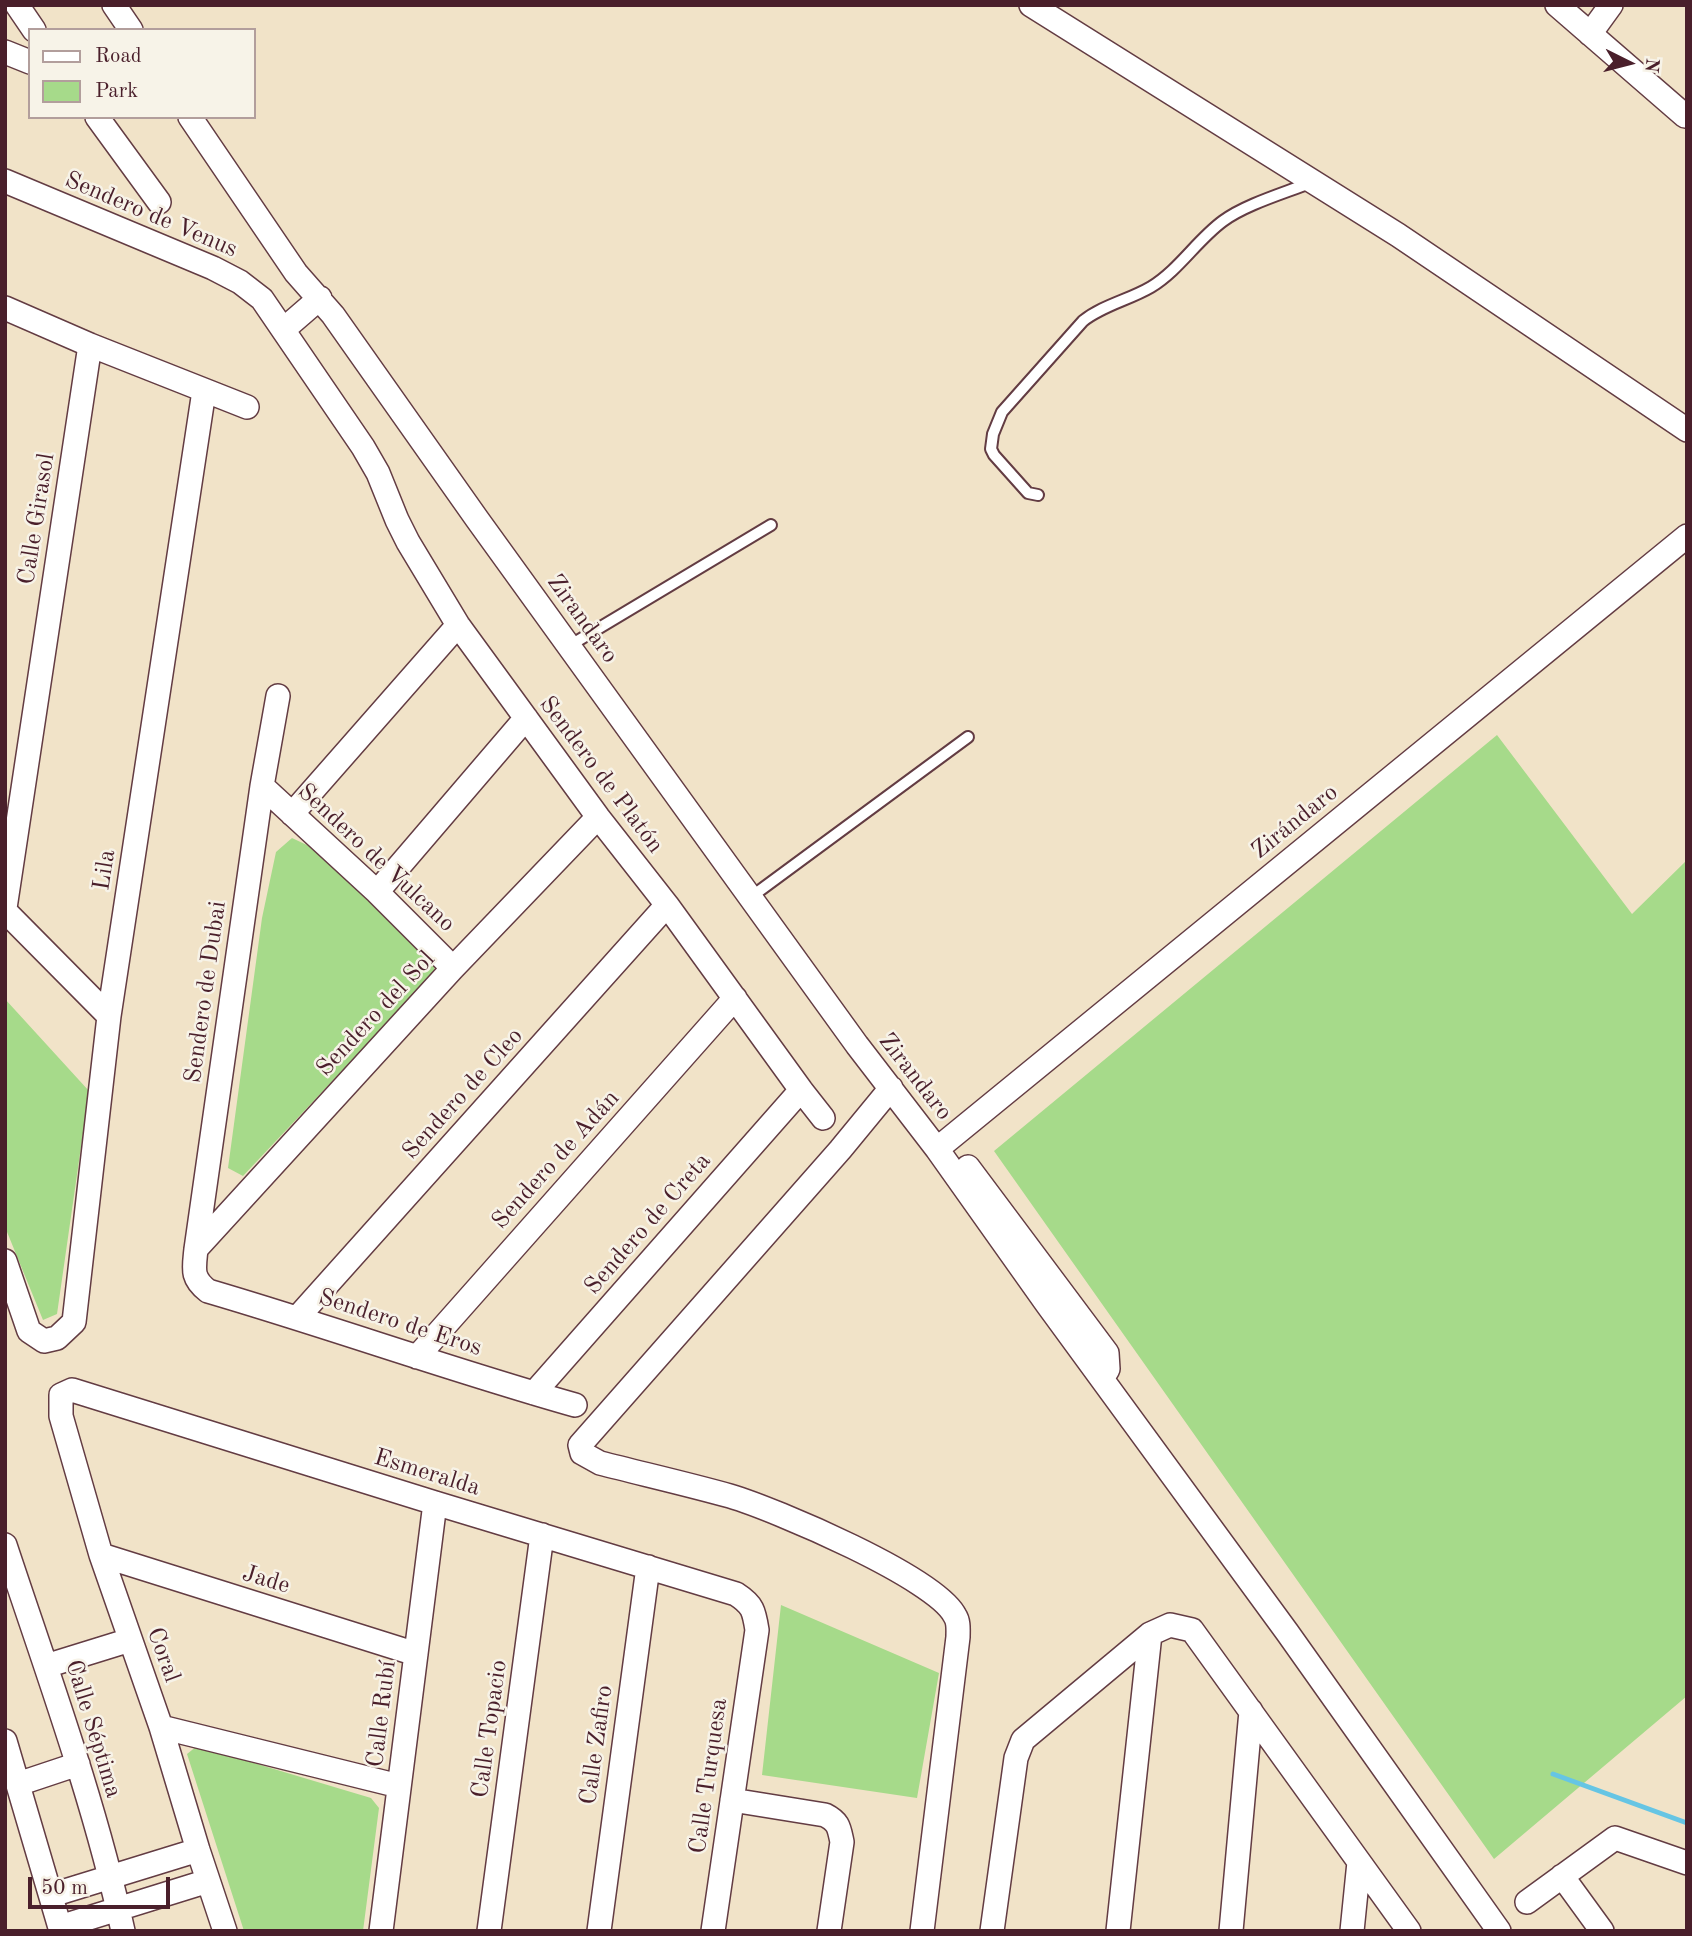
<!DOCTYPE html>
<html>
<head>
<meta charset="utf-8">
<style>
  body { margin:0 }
  #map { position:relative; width:1692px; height:1936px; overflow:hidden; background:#f1e3c8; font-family:"Old Standard TT",serif }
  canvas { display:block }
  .frame { position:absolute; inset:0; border:7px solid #4a1f2b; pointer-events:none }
  .legend { position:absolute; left:28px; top:28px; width:228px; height:91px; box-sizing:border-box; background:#f7f3e8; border:2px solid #b29e9c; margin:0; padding:9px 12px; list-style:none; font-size:21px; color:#4a1f2b }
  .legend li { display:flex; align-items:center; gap:14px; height:35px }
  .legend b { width:35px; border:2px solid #b29e9c }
  .north { position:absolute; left:1594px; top:28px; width:70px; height:70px; -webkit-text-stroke:5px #f7f3e8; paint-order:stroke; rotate:96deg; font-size:19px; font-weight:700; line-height:28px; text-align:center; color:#4a1f2b }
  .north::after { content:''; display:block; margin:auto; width:24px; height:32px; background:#4a1f2b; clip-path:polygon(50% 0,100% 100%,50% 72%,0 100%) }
  .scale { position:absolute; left:28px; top:1877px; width:142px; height:32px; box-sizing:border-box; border:4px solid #4a1f2b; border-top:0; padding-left:9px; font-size:21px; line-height:24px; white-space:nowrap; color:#4a1f2b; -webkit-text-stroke:5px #f7f3e8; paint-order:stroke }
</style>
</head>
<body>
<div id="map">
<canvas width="1692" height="1936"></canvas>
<div class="frame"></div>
<ul class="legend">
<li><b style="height:9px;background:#fff"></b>Road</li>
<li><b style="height:19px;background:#a6da8a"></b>Park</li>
</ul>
<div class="north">N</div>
<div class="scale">50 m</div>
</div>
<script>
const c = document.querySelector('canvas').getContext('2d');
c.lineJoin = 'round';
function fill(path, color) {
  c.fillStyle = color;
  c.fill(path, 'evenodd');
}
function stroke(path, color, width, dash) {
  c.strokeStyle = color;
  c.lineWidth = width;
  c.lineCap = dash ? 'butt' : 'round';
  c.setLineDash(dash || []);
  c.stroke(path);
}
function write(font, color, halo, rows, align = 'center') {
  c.font = font + ' "Old Standard TT",serif';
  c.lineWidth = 5;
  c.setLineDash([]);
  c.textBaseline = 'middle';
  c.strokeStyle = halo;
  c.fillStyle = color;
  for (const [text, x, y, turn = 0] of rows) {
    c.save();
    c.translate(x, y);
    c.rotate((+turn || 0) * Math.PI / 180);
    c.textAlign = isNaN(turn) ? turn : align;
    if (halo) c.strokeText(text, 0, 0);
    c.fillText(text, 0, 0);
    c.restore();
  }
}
const green = new Path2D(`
  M1497,735l135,179 55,-54v836l-193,163 -500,-708z
  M292,838l17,8 126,114 -1,13 -191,203 -15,-8 34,-250 14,-66z
  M5,999l84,92 -32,223 -14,6 -38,-93z
  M781,1605l158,68 -22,125 -155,-23z
  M197,1746l174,52 8,10 -16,123h-119l-57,-177z`);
const stream = new Path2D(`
  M1553,1774l134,49`);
const service = new Path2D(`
  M1038,495l-10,-2 -34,-38 -3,-6 2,-15 9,-22 81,-91c20,-16 46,-21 68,-34 28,-17 46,-47 72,-66 23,-17 62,-28 89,-39
  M569,646l202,-121
  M751,897l217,-160`);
const minor = new Path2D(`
  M17,5l17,25
  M114,5l17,25
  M1031,5l367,230 289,195
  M1557,5l128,111 2,-2
  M1590,34l21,-29
  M5,52l25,10
  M97,117l62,85
  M190,117l106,156 37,42 144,204 380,526 80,104 110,155 240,328 212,299
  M5,181l208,87 27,14 22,17 101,148 15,26 19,47 11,22 50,83 140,192 69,88 134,185 22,28
  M5,308l85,37 157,62
  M283,330l37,-32
  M278,696l-16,90 -66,463c-2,20 -5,29 12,42 123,36 243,79 367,114
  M262,786l115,106 76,76
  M292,814l166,-189
  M377,892l149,-174
  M5,908l85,-563
  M5,911l104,105
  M891,1088l-51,62 -260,295 2,8 18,10c43,11 87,21 130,33 44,13 207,82 225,120 4,6 3,14 3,21l-36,294
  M937,1149l750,-613
  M968,1167l139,186 1,16 -6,10
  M196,1249l257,-281 145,-151
  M5,1261l24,70 15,10 13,-3 17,-16 35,-306 95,-625
  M298,1317l369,-412
  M417,1357l318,-359
  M534,1393l267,-303
  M5,1545c42,127 89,254 118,386
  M101,1555l315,99
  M46,1666l84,-26
  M161,1727l238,59
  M5,1741l56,190
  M18,1784l60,-20
  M732,1800l93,15c14,7 14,13 17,27l-13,89
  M1562,1876l40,55
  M52,1895l146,-45
  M1527,1902l88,-64 72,25
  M60,1927l148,-46
  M225,1931l-27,-81 -37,-123 -60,-172 -40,-139v-21l11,-5 363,113 301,91c17,11 18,17 21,36l-44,301
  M381,1931l54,-428
  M489,1931l53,-396
  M599,1931l49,-364
  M992,1931l24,-173 7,-18 127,-106 20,-9 22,5 217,301
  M1118,1931l32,-297
  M1231,1931l20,-220
  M1352,1931l7,-69`);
const streetNames = [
  ["Sendero de Venus",151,215,23],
  ["Calle Girasol",37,519,-81],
  ["Zirandaro",582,619,54],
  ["Sendero de Platón",601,775,53],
  ["Zirándaro",1295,822,-39],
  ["Sendero de Vulcano",376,858,43],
  ["Lila",105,870,-81],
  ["Sendero de Dubai",206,992,-82],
  ["Sendero del Sol",376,1014,-47],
  ["Zirandaro",915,1077,52],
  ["Sendero de Cleo",463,1094,-48],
  ["Sendero de Adán",556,1160,-48],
  ["Sendero de Creta",648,1224,-49],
  ["Sendero de Eros",400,1323,18],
  ["Esmeralda",427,1473,17],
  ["Jade",266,1580,17],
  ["Coral",163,1655,70],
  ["Calle Rubí",382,1714,-83],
  ["Calle Séptima",93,1729,73],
  ["Calle Topacio",490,1729,-82],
  ["Calle Zafiro",597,1745,-82],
  ["Calle Turquesa",709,1776,-82]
];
fill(green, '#a6da8a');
stroke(stream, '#66c5e4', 5);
stroke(service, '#633c43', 14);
stroke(minor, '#633c43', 26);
stroke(service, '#fff', 10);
stroke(minor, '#fff', 23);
write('24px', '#4a1f2b', '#f7f3e8', streetNames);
</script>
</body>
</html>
